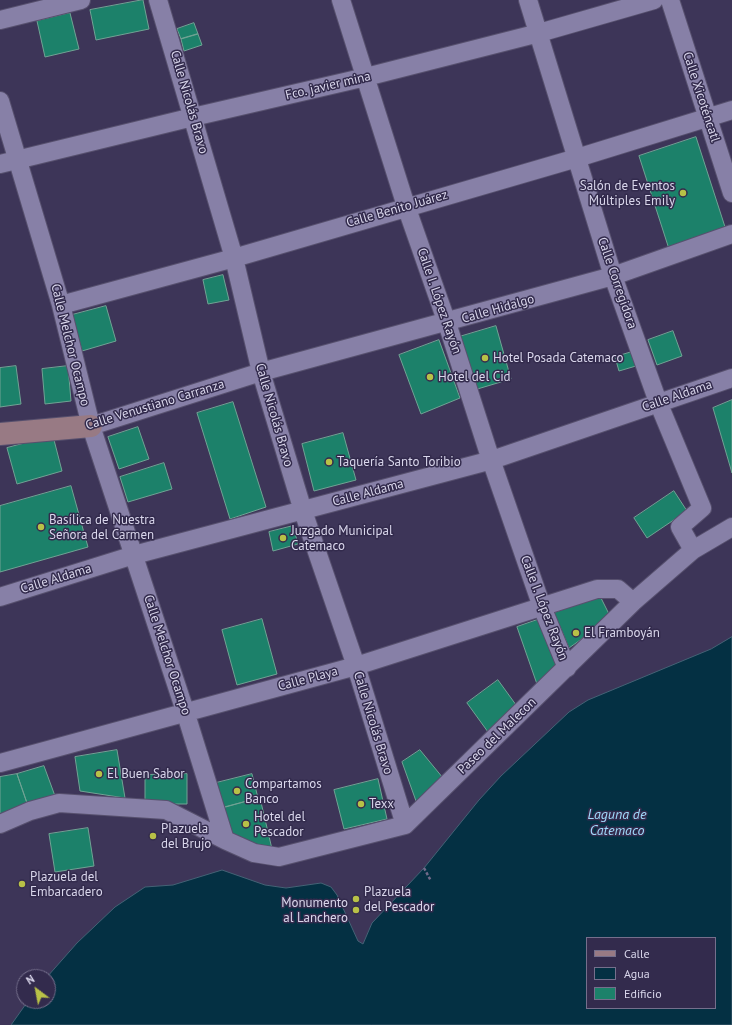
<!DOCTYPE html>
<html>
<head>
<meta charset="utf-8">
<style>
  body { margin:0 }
  #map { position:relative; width:732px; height:1025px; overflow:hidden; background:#3d3558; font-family:"PT Sans",sans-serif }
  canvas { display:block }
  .legend { position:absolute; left:586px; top:937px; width:130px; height:72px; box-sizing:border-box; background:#332b4d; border:1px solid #756f8c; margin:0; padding:5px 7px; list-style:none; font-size:12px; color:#d9d6eb }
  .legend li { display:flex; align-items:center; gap:8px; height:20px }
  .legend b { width:20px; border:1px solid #756f8c }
  .north { position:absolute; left:16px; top:969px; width:40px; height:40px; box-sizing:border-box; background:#332b4d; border:1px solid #756f8c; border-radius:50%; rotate:328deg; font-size:11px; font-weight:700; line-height:16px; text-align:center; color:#d9d6eb }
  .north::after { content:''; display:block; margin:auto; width:14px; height:18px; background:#b8c147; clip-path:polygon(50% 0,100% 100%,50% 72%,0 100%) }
</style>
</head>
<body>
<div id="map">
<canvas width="732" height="1025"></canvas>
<ul class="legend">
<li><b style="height:5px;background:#987a84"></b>Calle</li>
<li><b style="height:11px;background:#043043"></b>Agua</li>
<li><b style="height:11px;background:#1c816a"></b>Edificio</li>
</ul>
<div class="north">N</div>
</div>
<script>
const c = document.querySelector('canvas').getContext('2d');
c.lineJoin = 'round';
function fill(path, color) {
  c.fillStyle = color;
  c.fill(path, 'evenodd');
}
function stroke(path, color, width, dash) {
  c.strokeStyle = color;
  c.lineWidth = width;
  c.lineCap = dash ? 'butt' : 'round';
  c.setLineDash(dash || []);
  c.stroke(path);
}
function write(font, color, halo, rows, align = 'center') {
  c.font = font + ' "PT Sans",sans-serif';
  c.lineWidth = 3;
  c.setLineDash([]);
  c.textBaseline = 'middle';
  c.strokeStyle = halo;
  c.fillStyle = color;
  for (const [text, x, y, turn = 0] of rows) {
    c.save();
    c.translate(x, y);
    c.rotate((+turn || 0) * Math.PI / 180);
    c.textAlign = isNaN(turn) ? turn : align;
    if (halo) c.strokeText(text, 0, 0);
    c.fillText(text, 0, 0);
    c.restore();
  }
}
const water = new Path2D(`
  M732,637v388h-721l17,-24h20l-1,-24 30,-34 38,-36 30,-20 28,-2 49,-15 43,15 21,3 35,-5 10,4 6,8 21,46 5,3 9,-21 52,-55 55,-68 22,-24 68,-64 19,-12 123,-51zM587,938h128v70h-128z`);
const building = new Path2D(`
  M143,0l6,29 -53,11 -6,-30z
  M70,13l9,36 -34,8 -8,-36z
  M194,23l4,11 -17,5 -4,-10z
  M198,34l4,11 -18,6 -3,-12z
  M696,137l30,93 -57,19 -30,-93z
  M223,275l6,25 -21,4 -5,-24z
  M106,306l10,35 -34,10 -10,-36z
  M496,326l15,53 -37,11 -15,-53z
  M673,331l9,25 -25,9 -9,-25z
  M439,340l21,58 -39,16 -22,-59z
  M632,352l4,14 -17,5 -4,-14z
  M16,366l5,38 -21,3v-39z
  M68,366l3,35 -26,3 -3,-35z
  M732,400v73l-19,-65z
  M233,402l33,105 -36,12 -33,-106z
  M138,427l11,32 -30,10 -11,-32z
  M343,433l13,47 -42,11 -12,-47z
  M53,436l9,35 -45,13 -10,-36z
  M164,463l8,26 -44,13 -8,-25z
  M71,486l17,61 -88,25v-66z
  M674,491l13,20 -40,27 -13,-20z
  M293,526l5,18 -25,7 -4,-19z
  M600,596l11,22 -42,30 -15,-35z
  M543,618l16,47 -21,22 -21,-60z
  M262,619l15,55 -40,11 -15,-55z
  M498,680l21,29 -31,23 -21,-29z
  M117,750l8,48 -45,-7 -5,-34z
  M420,750l23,28 -27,23 -14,-39z
  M44,766l11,30 -27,10 -11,-32z
  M17,774l11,32 -28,12v-41z
  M187,774v30h-42v-29z
  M252,774l6,24 -36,10 -6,-25z
  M378,779l9,40 -43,10 -10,-39z
  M260,798l12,51 -42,-9 -8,-32z
  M88,828l6,38 -39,6 -6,-38z`);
const path = new Path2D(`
  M424,868l7,13`);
const street = new Path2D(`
  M158,0l76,258 27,114 42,139 53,155 49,159
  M341,0l65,206 41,117 41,128 54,156 25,61
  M528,0l85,276 45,126 44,106 -22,19 13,23
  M670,0l62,193
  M0,20l81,-20
  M0,101l61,204 30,121 94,285 40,129
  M0,164l193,-47 173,-40 173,-44 115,-33
  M61,305l173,-47 343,-100 155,-48
  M91,426l170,-54 352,-96 119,-42
  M0,597l134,-42 358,-95 240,-82
  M0,763l356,-97 241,-77h21l15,13
  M0,824l30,-13 29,-8 107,7 59,30 29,13 25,4 126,-32 228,-223 60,-52 39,-23`);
const secondary = new Path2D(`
  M0,434l91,-8`);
const markers = [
  [683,193,4,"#b8c147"],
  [485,358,4,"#b8c147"],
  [430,377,4,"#b8c147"],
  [329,462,4,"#b8c147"],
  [41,527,4,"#b8c147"],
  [283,538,4,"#b8c147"],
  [576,633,4,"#b8c147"],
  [99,774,4,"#b8c147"],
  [237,791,4,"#b8c147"],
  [361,804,4,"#b8c147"],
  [246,824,4,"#b8c147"],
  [153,836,4,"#b8c147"],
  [22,884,4,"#b8c147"],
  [356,899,4,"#b8c147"],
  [356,910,4,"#b8c147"]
];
const streetNames = [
  ["Fco. javier mina",328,86,-13],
  ["Calle Xicoténcatl",701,97,72],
  ["Calle Nicolás Bravo",189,102,74],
  ["Calle Benito Juárez",397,209,-16],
  ["Calle Corregidora",617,283,71],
  ["Calle I. López Rayón",439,301,71],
  ["Calle Hidalgo",498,309,-16],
  ["Calle Melchor Ocampo",70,345,76],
  ["Calle Aldama",677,396,-19],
  ["Calle Venustiano Carranza",155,405,-17],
  ["Calle Nicolás Bravo",274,415,74],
  ["Calle Aldama",368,493,-15],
  ["Calle Aldama",56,579,-17],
  ["Calle I. López Rayón",544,608,69],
  ["Calle Melchor Ocampo",167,655,72],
  ["Calle Playa",308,679,-15],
  ["Calle Nicolás Bravo",373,723,73],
  ["Paseo del Malecon",497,736,-44]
];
const poiNames = [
  ["Salón de Eventos",675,186,"right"],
  ["Múltiples Emily",675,201,"right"],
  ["Hotel Posada Catemaco",493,358],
  ["Hotel del Cid",438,377],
  ["Taquería Santo Toribio",337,462],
  ["Basílica de Nuestra",49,520],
  ["Señora del Carmen",49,535],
  ["Juzgado Municipal",291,531],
  ["Catemaco",291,546],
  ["El Framboyán",584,633],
  ["El Buen Sabor",107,774],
  ["Compartamos",245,784],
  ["Banco",245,799],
  ["Texx",369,804],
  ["Hotel del",254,817],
  ["Pescador",254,832],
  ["Plazuela",161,829],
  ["del Brujo",161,844],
  ["Plazuela del",30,877],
  ["Embarcadero",30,892],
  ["Plazuela",364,892],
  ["del Pescador",364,907],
  ["Monumento",348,903,"right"],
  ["al Lanchero",348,918,"right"]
];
const waterNames = [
  ["Laguna de",617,815],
  ["Catemaco",617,831]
];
fill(water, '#043043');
stroke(water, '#446275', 1);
fill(building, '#1c816a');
stroke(building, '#70a394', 1);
stroke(street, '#57506e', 20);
stroke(secondary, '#57506e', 24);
stroke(path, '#716a89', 2.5, [3, 2]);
stroke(street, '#8780a7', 18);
stroke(secondary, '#987a84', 22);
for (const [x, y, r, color] of markers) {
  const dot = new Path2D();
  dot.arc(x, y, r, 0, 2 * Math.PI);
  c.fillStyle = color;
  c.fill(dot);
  stroke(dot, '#332b4d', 1.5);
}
write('13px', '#d9d6eb', '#332b4d', streetNames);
write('13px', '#d9d6eb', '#332b4d', poiNames, 'left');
write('italic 14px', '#9fdafb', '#332b4d', waterNames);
</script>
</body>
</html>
